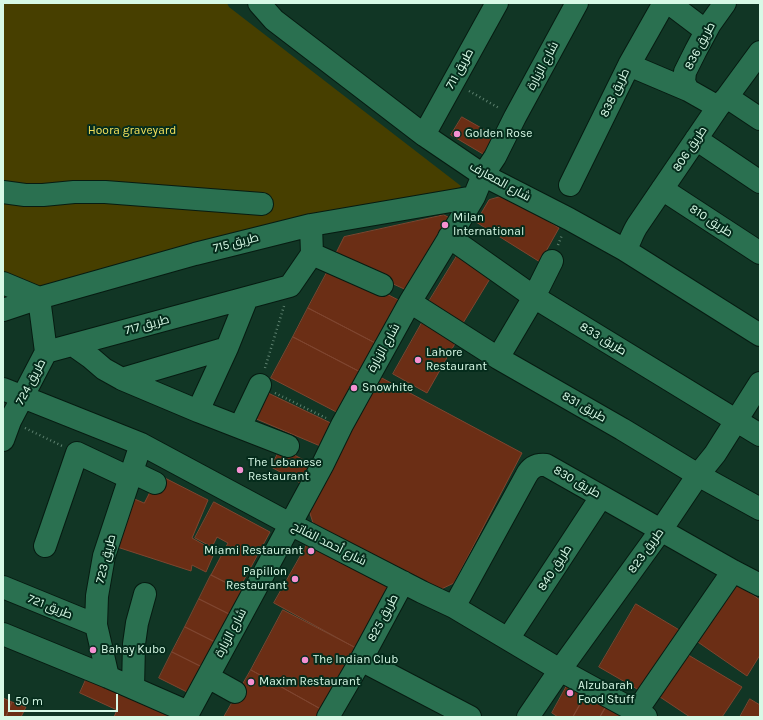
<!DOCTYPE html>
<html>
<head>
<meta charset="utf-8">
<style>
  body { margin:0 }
  #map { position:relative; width:763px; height:720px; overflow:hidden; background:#113625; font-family:Karla,sans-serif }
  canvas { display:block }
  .frame { position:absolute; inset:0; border:4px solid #d7f9e6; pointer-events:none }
  .scale { position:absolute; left:8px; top:694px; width:110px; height:18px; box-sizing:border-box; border:2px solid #d7f9e6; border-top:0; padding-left:5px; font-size:12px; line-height:14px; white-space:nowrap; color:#d7f9e6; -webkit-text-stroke:3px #052c1c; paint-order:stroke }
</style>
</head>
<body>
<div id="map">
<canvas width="763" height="720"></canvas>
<div class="frame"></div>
<div class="scale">50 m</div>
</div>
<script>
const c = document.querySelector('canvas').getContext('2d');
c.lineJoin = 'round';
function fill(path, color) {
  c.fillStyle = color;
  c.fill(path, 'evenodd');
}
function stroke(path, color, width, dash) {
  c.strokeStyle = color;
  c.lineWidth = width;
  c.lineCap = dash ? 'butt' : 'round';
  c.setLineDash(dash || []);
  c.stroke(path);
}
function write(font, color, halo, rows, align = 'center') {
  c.font = font + ' Karla,Cairo,sans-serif';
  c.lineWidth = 4;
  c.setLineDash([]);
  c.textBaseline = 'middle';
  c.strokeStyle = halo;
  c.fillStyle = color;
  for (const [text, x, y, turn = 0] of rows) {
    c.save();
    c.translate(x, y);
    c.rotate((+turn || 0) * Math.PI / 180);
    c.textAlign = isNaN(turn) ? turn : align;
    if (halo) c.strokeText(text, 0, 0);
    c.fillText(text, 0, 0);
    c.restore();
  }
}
const green = new Path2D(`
  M3,3h224l2,4 232,179 -7,8 -451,113z`);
const building = new Path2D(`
  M462,117l37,21 -11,19 -37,-22z
  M507,195l52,33 -19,34 -64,-40 13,-22z
  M444,215l10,5 -41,73 -79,-36 10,-20z
  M457,256l34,21 -31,51 -35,-20z
  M331,265l75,39 -23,43 -75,-39z
  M308,308l75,39 -15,29 -75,-39z
  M423,321l34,19 -30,53 -34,-19z
  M293,337l75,39 -22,41 -75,-39z
  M380,377l142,76 -68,130 -17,8 -124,-68 -5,-16z
  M266,392l71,34 -12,22 -71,-30z
  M281,448l36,19 -11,19 -35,-19z
  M159,475l49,25 -16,38 23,13 -9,21 -14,-7 -1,6 -77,-25 18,-48 12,5z
  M214,502l56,30 -31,57 -28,-14 17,-32 -11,-6 -5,10 -17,-9z
  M308,543l88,48 -33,61 -89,-49z
  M211,575l33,17 -13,23 -32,-16z
  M732,580l28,20v55l-13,21 -55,-38z
  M199,599l32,16 -14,28 -32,-16z
  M636,604l45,27 -37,62 -45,-26z
  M283,610l77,40 -34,62 -75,-42z
  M185,627l32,16 -13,25 -32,-16z
  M172,652l32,16 -13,26 -32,-16z
  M685,653l57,34 -20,30h-32l-30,-20z
  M251,670l75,42 -2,5h-100z
  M90,671l84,46h-60l3,-7 -37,-17z
  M569,682l18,10 -14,25h-15l-6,-4z
  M587,692l21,11 -8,14h-27z
  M3,698l9,4 -6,15h-3z
  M750,699l10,6v12h-20z
  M12,702l14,5 -5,10h-15z
  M608,703l19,14h-27z`);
const path = new Path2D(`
  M469,91l30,17
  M558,245l4,-10
  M265,368l19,-62
  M275,393l51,25
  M25,428l37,18`);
const minor = new Path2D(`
  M259,3l15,17 150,115 59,40 86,44 56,31 135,85
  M669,3l37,28
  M629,65l59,25 30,17
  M688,90l-4,-8 1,-10 11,-22 14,-26 15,-21
  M727,97l33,22
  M424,135l73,-132
  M696,139l64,43
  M570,185l59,-120 35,-62
  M662,189l98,64
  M3,192l22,3h18l31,-3h31l157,12
  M449,237l85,60 226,138
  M625,250c5,-8 7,-16 12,-24l81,-119 9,-10 33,-45
  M312,254l70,31
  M3,283l36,15
  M247,298l-20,50 -29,63 90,35
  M410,302l88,56 124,71 76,46 62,34
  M3,310l36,-12 156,-44 116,-29 163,-28
  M73,345l17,12 14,12 18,10 76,32
  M46,352l244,-66 22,-32 -1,-29
  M498,358l36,-61 18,-36
  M122,379l105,-31
  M3,389l138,55 149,80 132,68 32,15 106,63 86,47
  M240,427l20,-42
  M3,440l7,-19 36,-69 -7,-54
  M132,472l23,11
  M45,546l32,-93 53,25
  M3,587l93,38
  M454,607l72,-131c4,-8 10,-12 20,-11l187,106 27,14
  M3,634l105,43 80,35
  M508,639l93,-142
  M361,660l109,57
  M108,677l-12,-52 1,-29 7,-40 37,-112
  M208,677l27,15
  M133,688l1,-44 3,-21 8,-29
  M636,712l97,-141
  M186,717l137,-253 19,-39 68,-123 64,-105 9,-22 12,-18 20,-40 62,-114
  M328,717l33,-57 42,-78
  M528,717l32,-47 101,-140 37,-55 17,-21 45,-71`);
const markers = [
  [457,134,4,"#f591d2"],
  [445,225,4,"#f591d2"],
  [418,360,4,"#f591d2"],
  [354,388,4,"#f591d2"],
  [240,470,4,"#f591d2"],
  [311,551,4,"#f591d2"],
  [295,579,4,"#f591d2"],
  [93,650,4,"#f591d2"],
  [305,660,4,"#f591d2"],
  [251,682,4,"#f591d2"],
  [570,693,4,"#f591d2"]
];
const streetNames = [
  ["طريق 836",700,46,-62],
  ["شارع الزبارة",543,66,-62],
  ["طريق 711",460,69,-61],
  ["طريق 838",615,93,-64],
  ["طريق 806",690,149,-56],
  ["شارع المعارف",500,182,29],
  ["طريق 810",711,221,33],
  ["طريق 715",236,243,-14],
  ["طريق 717",147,325,-15],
  ["طريق 833",603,339,31],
  ["شارع الزبارة",384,348,-61],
  ["طريق 724",31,382,-62],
  ["طريق 831",584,407,30],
  ["طريق 830",577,482,30],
  ["شارع أحمد الفاتح",329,544,27],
  ["طريق 823",646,551,-54],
  ["طريق 723",106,559,-76],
  ["طريق 840",555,568,-57],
  ["طريق 721",50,607,22],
  ["طريق 825",383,618,-62],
  ["شارع الزبارة",231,633,-62]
];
const parkNames = [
  ["Hoora graveyard",132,131]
];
const poiNames = [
  ["Golden Rose",465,134],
  ["Milan",453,218],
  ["International",453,232],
  ["Lahore",426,353],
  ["Restaurant",426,367],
  ["Snowhite",362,388],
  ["The Lebanese",248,463],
  ["Restaurant",248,477],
  ["Miami Restaurant",303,551,"right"],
  ["Papillon",287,572,"right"],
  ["Restaurant",287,586,"right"],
  ["Bahay Kubo",101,650],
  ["The Indian Club",313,660],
  ["Maxim Restaurant",259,682],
  ["Alzubarah",578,686],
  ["Food Stuff",578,700]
];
fill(green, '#473f00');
fill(building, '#6b2e15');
stroke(building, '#7f452f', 1);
stroke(minor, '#061b11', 24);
stroke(path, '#5d816f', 2.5, [1, 3]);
stroke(minor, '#2a7050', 22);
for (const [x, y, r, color] of markers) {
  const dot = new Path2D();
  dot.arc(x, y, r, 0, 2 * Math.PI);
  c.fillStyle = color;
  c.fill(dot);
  stroke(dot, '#052c1c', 1.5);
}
write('12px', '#d7f9e6', '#052c1c', streetNames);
write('12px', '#f3e05c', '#052c1c', parkNames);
write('12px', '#d7f9e6', '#052c1c', poiNames, 'left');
</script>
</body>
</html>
